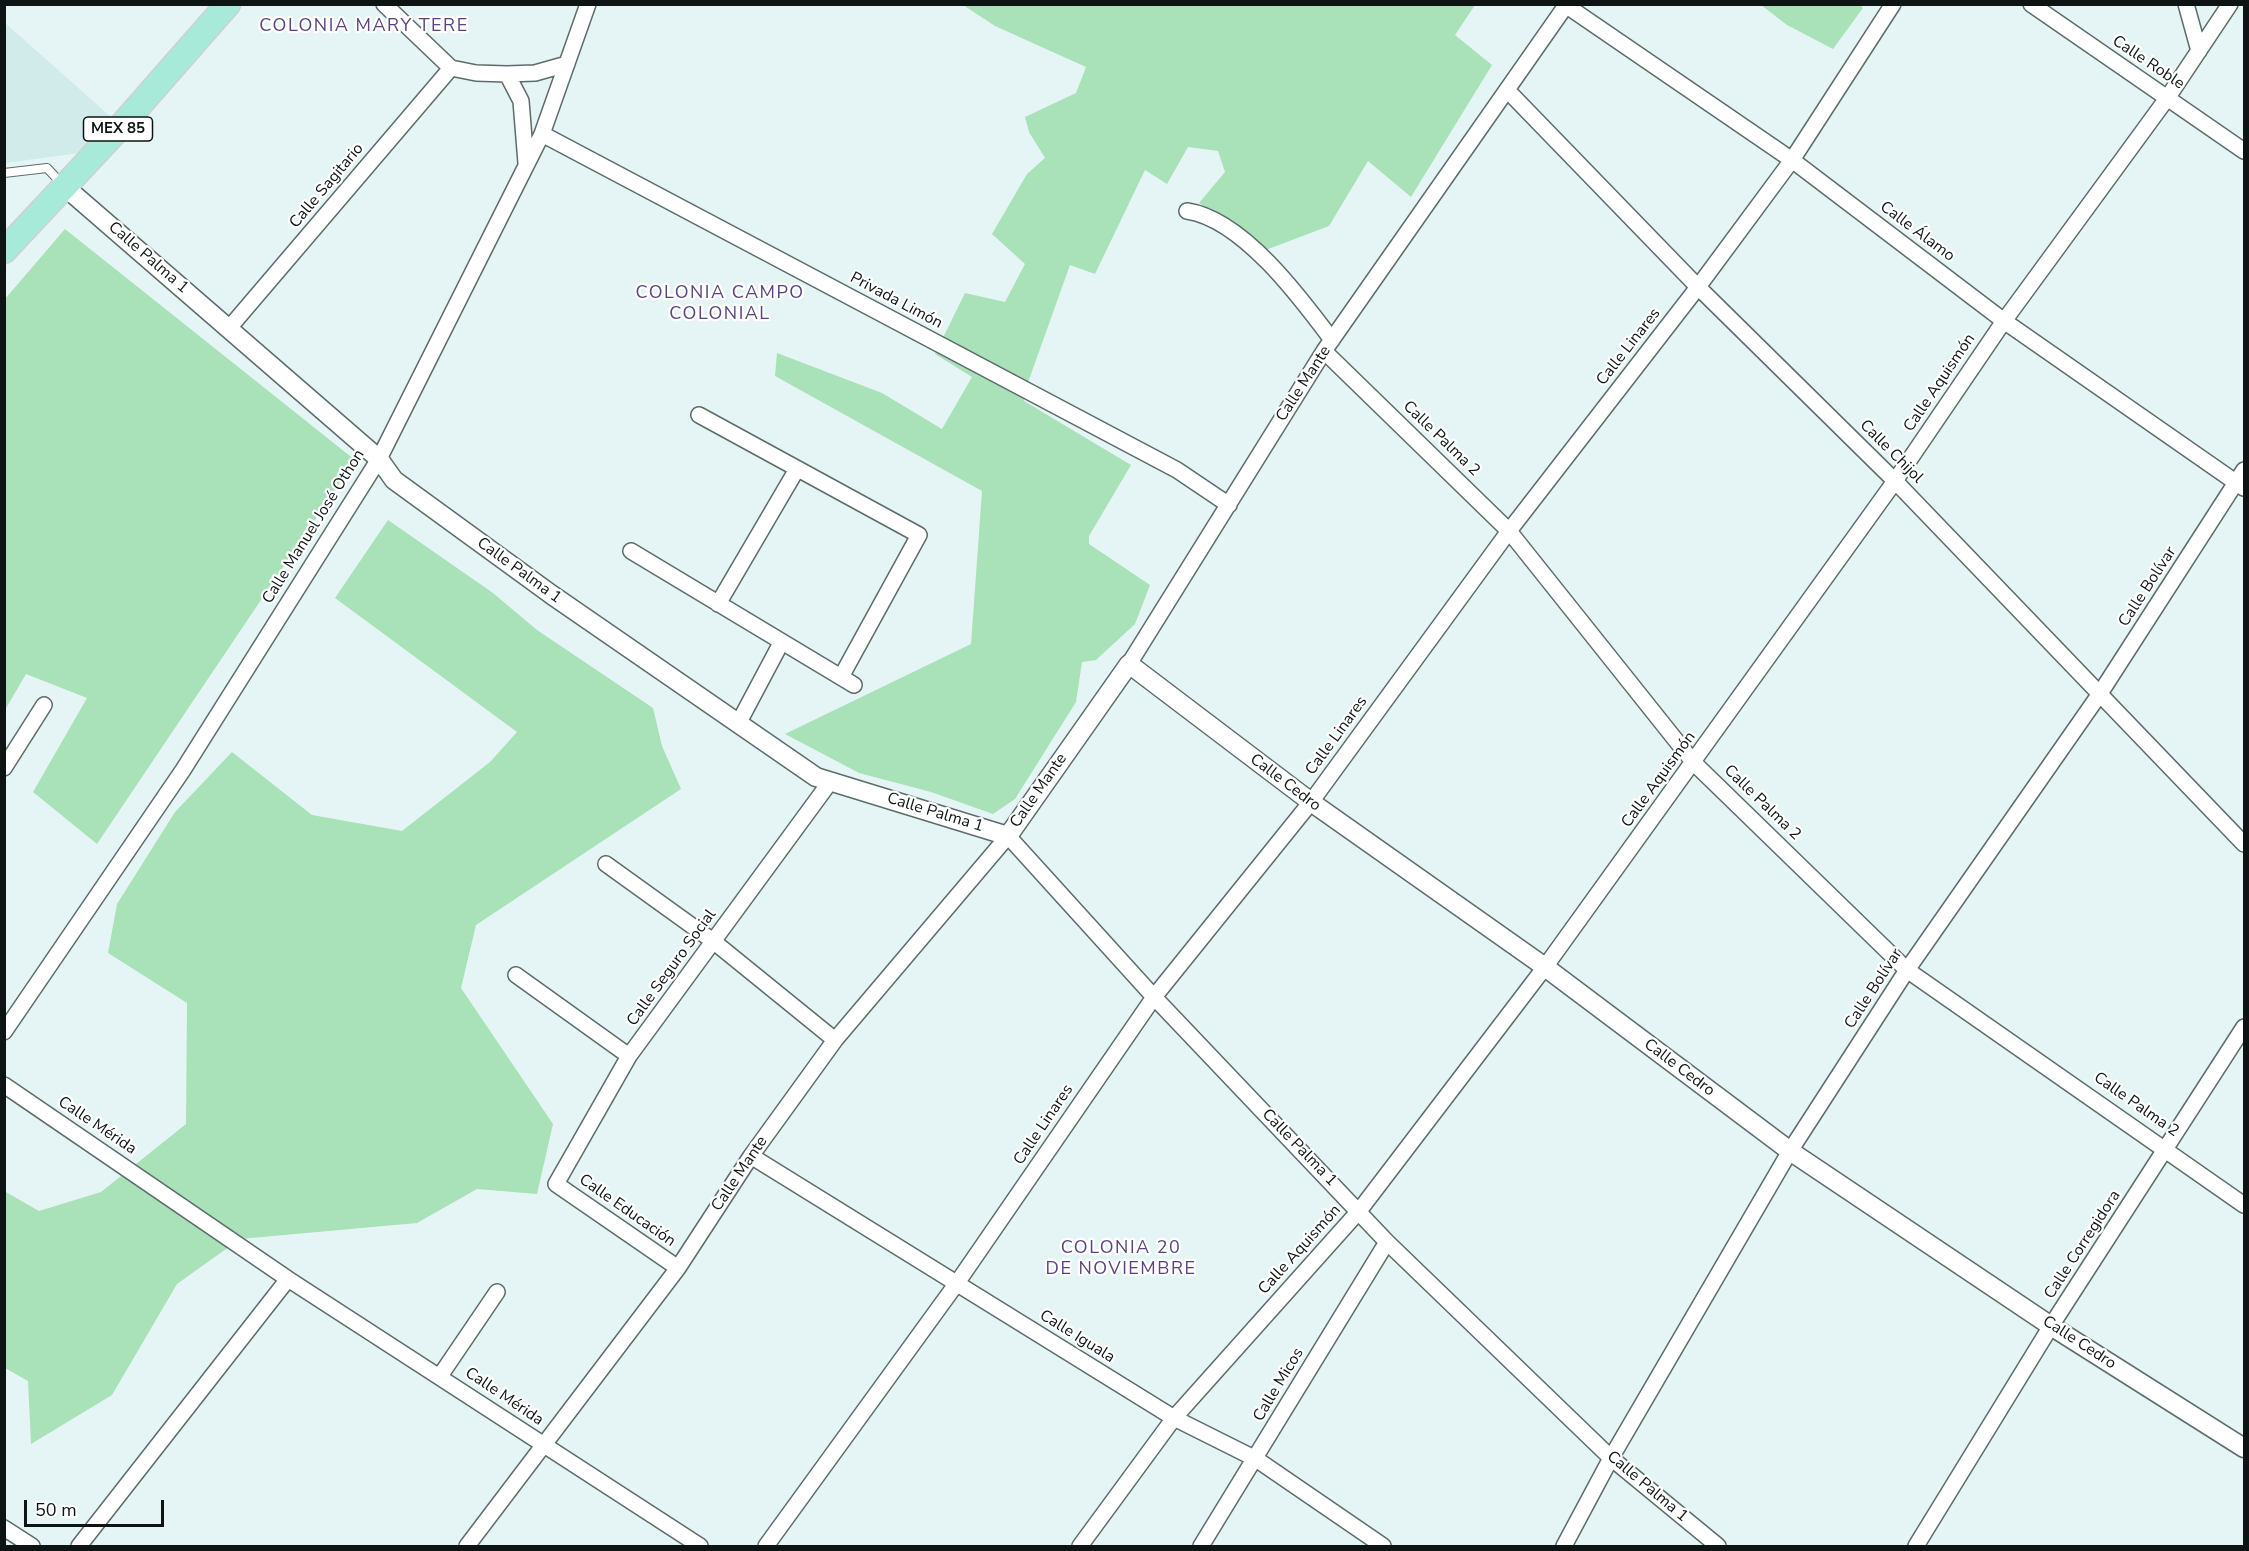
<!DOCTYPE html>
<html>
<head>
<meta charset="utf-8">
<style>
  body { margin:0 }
  #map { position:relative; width:2249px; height:1551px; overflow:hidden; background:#e5f5f5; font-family:"Nunito Sans",sans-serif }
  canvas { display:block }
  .frame { position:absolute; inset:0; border:6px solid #0e1414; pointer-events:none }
  .scale { position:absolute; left:24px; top:1500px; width:140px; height:27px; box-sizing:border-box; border:3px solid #0e1414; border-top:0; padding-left:8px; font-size:18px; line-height:21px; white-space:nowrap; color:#0e1414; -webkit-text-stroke:4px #fff; paint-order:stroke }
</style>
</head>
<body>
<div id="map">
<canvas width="2249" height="1551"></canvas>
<div class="frame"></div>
<div class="scale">50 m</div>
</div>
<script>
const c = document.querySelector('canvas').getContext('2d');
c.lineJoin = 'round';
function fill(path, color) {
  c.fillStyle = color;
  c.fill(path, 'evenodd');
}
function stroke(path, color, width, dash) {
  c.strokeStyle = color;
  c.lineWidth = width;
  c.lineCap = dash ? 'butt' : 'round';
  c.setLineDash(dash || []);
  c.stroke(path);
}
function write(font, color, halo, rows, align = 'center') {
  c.font = font + ' "Nunito Sans",sans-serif';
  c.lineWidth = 4.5;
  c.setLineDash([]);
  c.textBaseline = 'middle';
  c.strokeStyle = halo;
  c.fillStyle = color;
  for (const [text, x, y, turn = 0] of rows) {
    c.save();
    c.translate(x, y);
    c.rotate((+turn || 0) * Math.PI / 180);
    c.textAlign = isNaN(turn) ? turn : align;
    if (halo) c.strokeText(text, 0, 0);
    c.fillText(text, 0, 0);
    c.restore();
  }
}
const built = new Path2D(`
  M4,22l107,95 -31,36 -75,10z`);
const green = new Path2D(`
  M963,5h512l-20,30 37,30 -81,132 -43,-36 -39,65 -66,25 -64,-48 26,-31 -7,-21 -30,-4 -21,37 -22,-14 -50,104 -25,-9 -44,123 -2,13 107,64 -42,71v8l61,41 -15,39 -39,36 -14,2 -6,40 -61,97 -22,15 -62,-22 -72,-19 -74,-39 186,-90 11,-153 -207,-115 2,-23 105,40 60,36 30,-52 -37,-23 30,-61 40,9 20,-38 -33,-30 35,-60 18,-16 -16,-26 -4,-15 51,-24 10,-26 -91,-41z
  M1860,5l3,3 -30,41 -46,-24 -26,-20z
  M65,229l290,231 -258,384 -64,-52 54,-94 -61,-24 -21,36v-411z
  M388,520l105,73 44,37 116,78 9,38 19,43 -205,136 -15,63 92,136 -16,70 -60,-5 -60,34 -177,16 -63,45 -65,111 -81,49 -3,-63 -23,-13 -1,-177 35,20 62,-19 85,-68 1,-121 -79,-50 9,-49 58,-92 57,-60 80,63 90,16 88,-69 27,-30 -182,-134z`);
const service = new Path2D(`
  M4,173l43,-5 16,17`);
const minor = new Path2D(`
  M384,4l67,64 25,5 31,1 14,27 5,62
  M2031,4l213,147
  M2186,4l13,47
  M1567,6l225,154 212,161 240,167
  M507,74l28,-1 32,-9
  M1508,91l190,196 197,194 349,363
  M542,134l635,336 52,35
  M1187,211c55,8 113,86 145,129
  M230,327l221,-259
  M1324,351l185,180 185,232 213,207 337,235
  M699,415l220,120 -78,142
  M631,551l223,134
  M718,604l79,-135
  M1129,664l195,-313 243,-347
  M738,724l43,-81
  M4,768l40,-63
  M606,864l107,77 122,99
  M516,975l113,81
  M4,1032l179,-262 196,-311 163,-325 46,-130
  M4,1085l284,194 412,267
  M751,1156l423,262 82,41 127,87
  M678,1268l-122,-84 73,-128 201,-274
  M440,1376l57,-84
  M4,1528l28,18
  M79,1546l209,-267
  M467,1546l211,-278 73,-112 84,-116 173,-204 146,161 233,245 224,216 107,88
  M766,1546l191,-263 197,-286 157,-195 198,-271 189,-244 94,-127 101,-156
  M1080,1546l94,-128 185,-207 186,-244 350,-486 109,-160 164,-224 62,-93
  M1201,1546l186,-304
  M1564,1546l47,-88 179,-307 117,-181 192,-275 145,-225
  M1916,1546l135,-220 193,-299`);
const tertiary = new Path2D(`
  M64,186l315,273 15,21 158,115 264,182 192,59 121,-172 182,138 234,165 245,184 261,175 193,122`);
const primary = new Path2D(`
  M4,251l118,-126 106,-121`);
const shields = [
  [118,129,69]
];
const shieldNames = [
  ["MEX 85",118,129]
];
const streetNames = [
  ["Calle Roble",2148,63,34],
  ["Calle Sagitario",327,186,-50],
  ["Calle Álamo",1917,232,37],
  ["Calle Palma 1",148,258,41],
  ["Privada Limón",896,301,28],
  ["Calle Linares",1629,347,-52],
  ["Calle Aquismón",1940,383,-56],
  ["Calle Mante",1304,384,-57],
  ["Calle Palma 2",1441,439,44],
  ["Calle Chijol",1891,452,45],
  ["Calle Manuel José Othon",314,527,-58],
  ["Calle Palma 1",519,571,36],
  ["Calle Bolívar",2148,587,-57],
  ["Calle Linares",1337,736,-54],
  ["Calle Aquismón",1659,780,-54],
  ["Calle Cedro",1285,783,37],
  ["Calle Mante",1039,791,-55],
  ["Calle Palma 2",1762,803,44],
  ["Calle Palma 1",935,813,17],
  ["Calle Seguro Social",672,968,-54],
  ["Calle Bolívar",1874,989,-57],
  ["Calle Cedro",1679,1068,37],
  ["Calle Palma 2",2136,1105,35],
  ["Calle Linares",1044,1125,-56],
  ["Calle Mérida",97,1126,34],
  ["Calle Palma 1",1299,1148,46],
  ["Calle Mante",740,1174,-56],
  ["Calle Educación",627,1211,35],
  ["Calle Corregidora",2083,1245,-57],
  ["Calle Aquismón",1300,1250,-48],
  ["Calle Iguala",1077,1337,32],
  ["Calle Cedro",2079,1343,33],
  ["Calle Micos",1279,1385,-59],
  ["Calle Mérida",504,1397,34],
  ["Calle Palma 1",1647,1487,40]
];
const neighbourhoodNames = [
  ["COLONIA MARY TERE",364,27],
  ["COLONIA CAMPO",720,294],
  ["COLONIAL",720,315],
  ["COLONIA 20",1121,1249],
  ["DE NOVIEMBRE",1121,1270]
];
fill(built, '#d1ebeb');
fill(green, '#a9e1b9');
stroke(service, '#5d6b6b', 10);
stroke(minor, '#5d6b6b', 18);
stroke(tertiary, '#5d6b6b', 21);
stroke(primary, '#cfd0d0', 27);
stroke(service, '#fff', 8);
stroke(minor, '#fff', 15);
stroke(tertiary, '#fff', 18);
stroke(primary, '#a8ead9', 24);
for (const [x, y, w] of shields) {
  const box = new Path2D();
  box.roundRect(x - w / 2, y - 12, w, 24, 4.5);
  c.fillStyle = '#fff';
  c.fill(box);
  stroke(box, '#0e1414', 1.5);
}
write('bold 15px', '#0e1414', null, shieldNames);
write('16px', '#0e1414', '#fff', streetNames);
c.letterSpacing = '1.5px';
write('18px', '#5a437f', '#fff', neighbourhoodNames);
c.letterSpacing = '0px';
</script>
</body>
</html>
